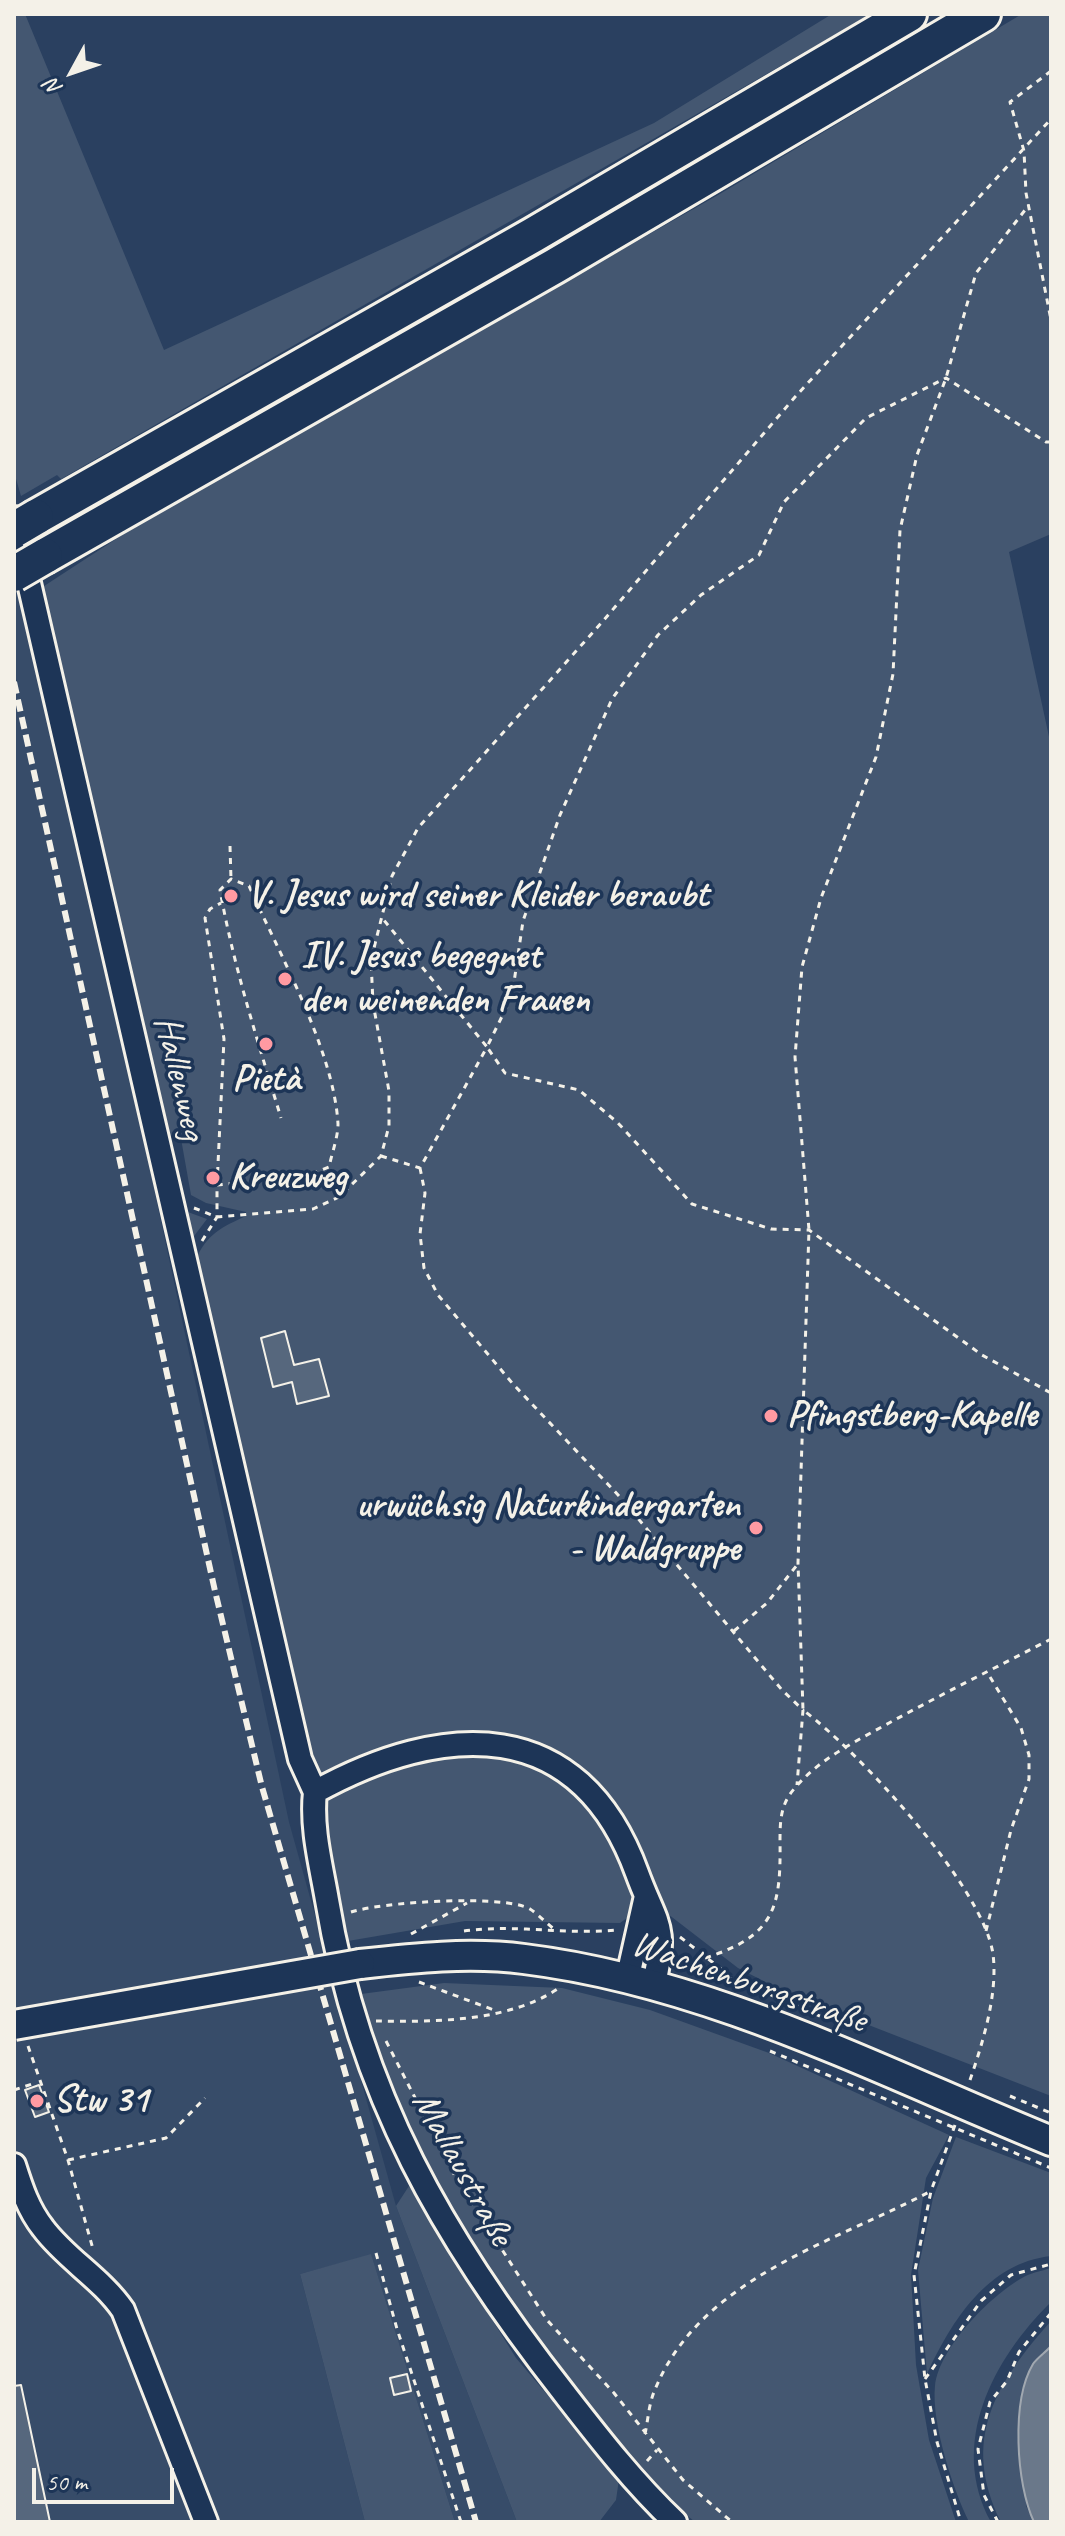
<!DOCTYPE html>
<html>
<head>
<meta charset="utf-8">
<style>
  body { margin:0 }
  #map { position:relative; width:1065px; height:2536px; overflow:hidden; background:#2a4060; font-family:Caveat,sans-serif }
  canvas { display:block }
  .frame { position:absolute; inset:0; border:16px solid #f4f1e8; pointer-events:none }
  .north { position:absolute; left:32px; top:32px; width:80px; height:80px; -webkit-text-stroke:6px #1d3557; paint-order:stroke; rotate:230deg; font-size:22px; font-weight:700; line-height:32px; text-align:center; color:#f4f1e8 }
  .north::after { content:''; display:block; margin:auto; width:28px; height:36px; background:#f4f1e8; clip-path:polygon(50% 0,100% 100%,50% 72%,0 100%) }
  .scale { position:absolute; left:32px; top:2468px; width:142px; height:36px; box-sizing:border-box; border:4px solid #f4f1e8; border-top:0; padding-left:10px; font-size:24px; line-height:28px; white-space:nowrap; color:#f4f1e8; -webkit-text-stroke:6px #1d3557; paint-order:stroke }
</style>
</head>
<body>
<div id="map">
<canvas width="1065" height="2536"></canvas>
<div class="frame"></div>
<div class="north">N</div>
<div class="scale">50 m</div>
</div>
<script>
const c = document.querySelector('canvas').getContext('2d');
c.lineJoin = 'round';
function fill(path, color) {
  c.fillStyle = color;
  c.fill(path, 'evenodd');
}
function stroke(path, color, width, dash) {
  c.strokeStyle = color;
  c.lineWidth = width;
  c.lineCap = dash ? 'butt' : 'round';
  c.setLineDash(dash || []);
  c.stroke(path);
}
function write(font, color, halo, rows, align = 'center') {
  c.font = font + ' Caveat,sans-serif';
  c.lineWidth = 7;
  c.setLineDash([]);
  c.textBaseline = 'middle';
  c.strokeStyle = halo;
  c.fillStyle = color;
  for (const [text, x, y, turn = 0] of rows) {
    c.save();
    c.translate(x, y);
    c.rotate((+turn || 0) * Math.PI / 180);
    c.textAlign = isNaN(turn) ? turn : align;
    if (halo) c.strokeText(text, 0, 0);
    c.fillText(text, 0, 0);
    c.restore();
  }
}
const built = new Path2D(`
  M14,557l82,359 193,906 107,384 121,316h-62l-84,-267 -71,19 65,248h-351z`);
const green = new Path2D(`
  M14,14h11l139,336 490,-227 178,-109h39l-810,465 -4,-4 -36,21 -7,-24z
  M1022,14h29v520l-42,18 42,194v1350l-262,-102 -51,-26 -87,-67 -31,22 -155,-2 -117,20 -14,-33 -138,-649c11,-25 26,-32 50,-43v-4l-40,-9 -15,-8 -11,-62 -15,4 -127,-547 98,-64 582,-331z
  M569,231l5,9 -379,214 -10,-5z
  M185,1211l22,8 -16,21z
  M444,1983l118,5 88,22 119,43 180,82 -23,43 -15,97 5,90 13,75 27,82h-261l-35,-29 -47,-50 -76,-97 -62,-94 -54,-97 -35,-80 -25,-81z
  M956,2137l95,36v83c-63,7 -99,64 -124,118l-9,-104 15,-72z
  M409,2186l107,172 103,121 -3,21 -17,22h-82l-121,-316z
  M371,2254l84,268h-90l-65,-248z
  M1051,2268v34c-58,57 -103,142 -60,220h-22c-16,-32 -38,-100 -34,-136 4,-38 55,-90 87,-108 8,-5 19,-7 29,-10z
  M1051,2321v25l-18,18 -7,142 8,16h-33c-41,-82 -5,-139 50,-201z`);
const water = new Path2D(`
  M1051,2346v176h-17c-18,-38 -23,-121 -1,-158 4,-6 13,-12 18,-18z`);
const building = new Path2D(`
  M285,1331l9,34 25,-6 10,37 -32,8 -5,-22 -19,5 -12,-49z
  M39,2085l10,27 -14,5 -10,-27z
  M407,2374l4,17 -17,4 -4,-17z
  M21,2385l29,137h-36v-136z`);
const path = new Path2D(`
  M1051,71l-41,31 14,49 2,42 25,127
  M1051,442h-5l-100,-64 -80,40 -82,84 -25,53 -58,40 -43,40 -46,64 -52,116 -37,106 -11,75 -25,51 18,26 74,17 39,33 74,81 79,25 38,1 173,125 69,38
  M230,846l1,33
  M381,1156l39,12 67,-121 -104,-128
  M420,1168l5,25 -5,41 4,34 14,27 75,89 107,113 162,193 21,20 -6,75
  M217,1185l7,-146 -19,-121 5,-9 11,-6
  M194,1208l23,9 96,-8 26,-12 42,-41 8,-30v-35l-16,-88 -2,-43 21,-84 26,-48 185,-207 192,-224 256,-278
  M202,1241l15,-24v-32l89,-9 23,-9c3,-14 9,-30 9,-43 -4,-73 -59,-171 -89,-238l-18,-7 -11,11c14,78 38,152 61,228
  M734,1631l33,-28 30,-38
  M351,1912c31,-10 153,-18 179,-3 8,5 16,14 24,20
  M464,1931c51,-7 101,4 152,-1
  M986,1931l25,-101 18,-51v-24l-8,-27 -34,-56
  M411,1934l56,-31
  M680,1937l54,42 88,38
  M705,1958c70,-22 76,-50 75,-118 0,-20 1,-36 14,-51 26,-31 61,-47 95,-66 53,-29 108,-56 162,-84
  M419,1982l75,28
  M376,2021c59,1 133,1 183,-33
  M386,2041l69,135 92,144 67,73 69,87 49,42
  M28,2046l40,114 25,89
  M770,2051l281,117
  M970,2080c13,-38 28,-86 23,-126 -10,-68 -135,-203 -190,-244l-5,-147 11,-333 -14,-173 7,-90 19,-69 55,-141 17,-83 7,-144 17,-75 29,-77 30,-105 53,-68
  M14,2090l18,-6
  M1010,2096l41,17
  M955,2125l-24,66 -17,84 11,104 12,63 24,80
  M68,2160l98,-22 39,-40
  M376,2253l21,76 64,193
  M925,2379l56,-78 30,-26 40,-11
  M645,2434c3,-14 4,-30 9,-42 45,-114 179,-149 277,-201
  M647,2461l10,-11
  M998,2522l-14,-27 -6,-46 12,-47 17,-21 12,-29 32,-39`);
const minor = new Path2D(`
  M14,518l286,1241 15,33
  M315,1792c-4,36 6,73 12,108 32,194 117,340 237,493 35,45 69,89 111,129
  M315,1792c128,-71 264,-78 322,81 19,52 31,52 17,110
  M628,1976l18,-80
  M14,2165c7,22 14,44 29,63 23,31 58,50 80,82l83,212`);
const major = new Path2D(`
  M360,1964c54,-6 109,-12 164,-5 186,23 355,112 527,182`);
const highway = new Path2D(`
  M36,517l497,-282 376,-221
  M45,556l510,-290 428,-252`);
const rail = new Path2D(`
  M14,682l201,909 47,196 214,735`);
const majorBridge = new Path2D(`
  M14,2025l346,-61`);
const highwayBridge = new Path2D(`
  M14,530l22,-13
  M14,574l31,-18`);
const markers = [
  [231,896,8,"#ff9aa2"],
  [285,979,8,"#ff9aa2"],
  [266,1044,8,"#ff9aa2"],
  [213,1178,8,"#ff9aa2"],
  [771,1416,8,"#ff9aa2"],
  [756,1528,8,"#ff9aa2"],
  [37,2101,8,"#ff9aa2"]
];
const poiNames = [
  ["V. Jesus wird seiner Kleider beraubt",247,896],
  ["IV. Jesus begegnet",301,957],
  ["den weinenden Frauen",301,1001],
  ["Pietà",266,1080,"center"],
  ["Kreuzweg",229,1178],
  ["Pfingstberg-Kapelle",787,1416],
  ["urwüchsig Naturkindergarten",740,1506,"right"],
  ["- Waldgruppe",740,1550,"right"],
  ["Stw 31",53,2101]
];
const streetNames = [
  ["Hallenweg",179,1078,77],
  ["Wachenburgstraße",749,1983,19],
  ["Mallaustraße",462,2169,61]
];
fill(built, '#374c69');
fill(green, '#445771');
fill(water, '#6a788a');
stroke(water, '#a1a8b0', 2);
fill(building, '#56677d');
stroke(building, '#f4f1e8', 2);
stroke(minor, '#f4f1e8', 28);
stroke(major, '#f4f1e8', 34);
stroke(highway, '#f4f1e8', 40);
stroke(path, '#f4f1e8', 3, [6, 6]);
stroke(minor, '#1d3557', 22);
stroke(major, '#1d3557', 28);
stroke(highway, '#1d3557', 34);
stroke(rail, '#f4f1e8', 6, [12, 6]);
stroke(majorBridge, '#f4f1e8', 34, []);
stroke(highwayBridge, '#f4f1e8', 40, []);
stroke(majorBridge, '#1d3557', 28);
stroke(highwayBridge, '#1d3557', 34);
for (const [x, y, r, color] of markers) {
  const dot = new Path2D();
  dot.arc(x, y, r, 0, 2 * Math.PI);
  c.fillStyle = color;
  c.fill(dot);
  stroke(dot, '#1d3557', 3);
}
write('bold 38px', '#f4f1e8', '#1d3557', poiNames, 'left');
write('38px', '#f4f1e8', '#1d3557', streetNames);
</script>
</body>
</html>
